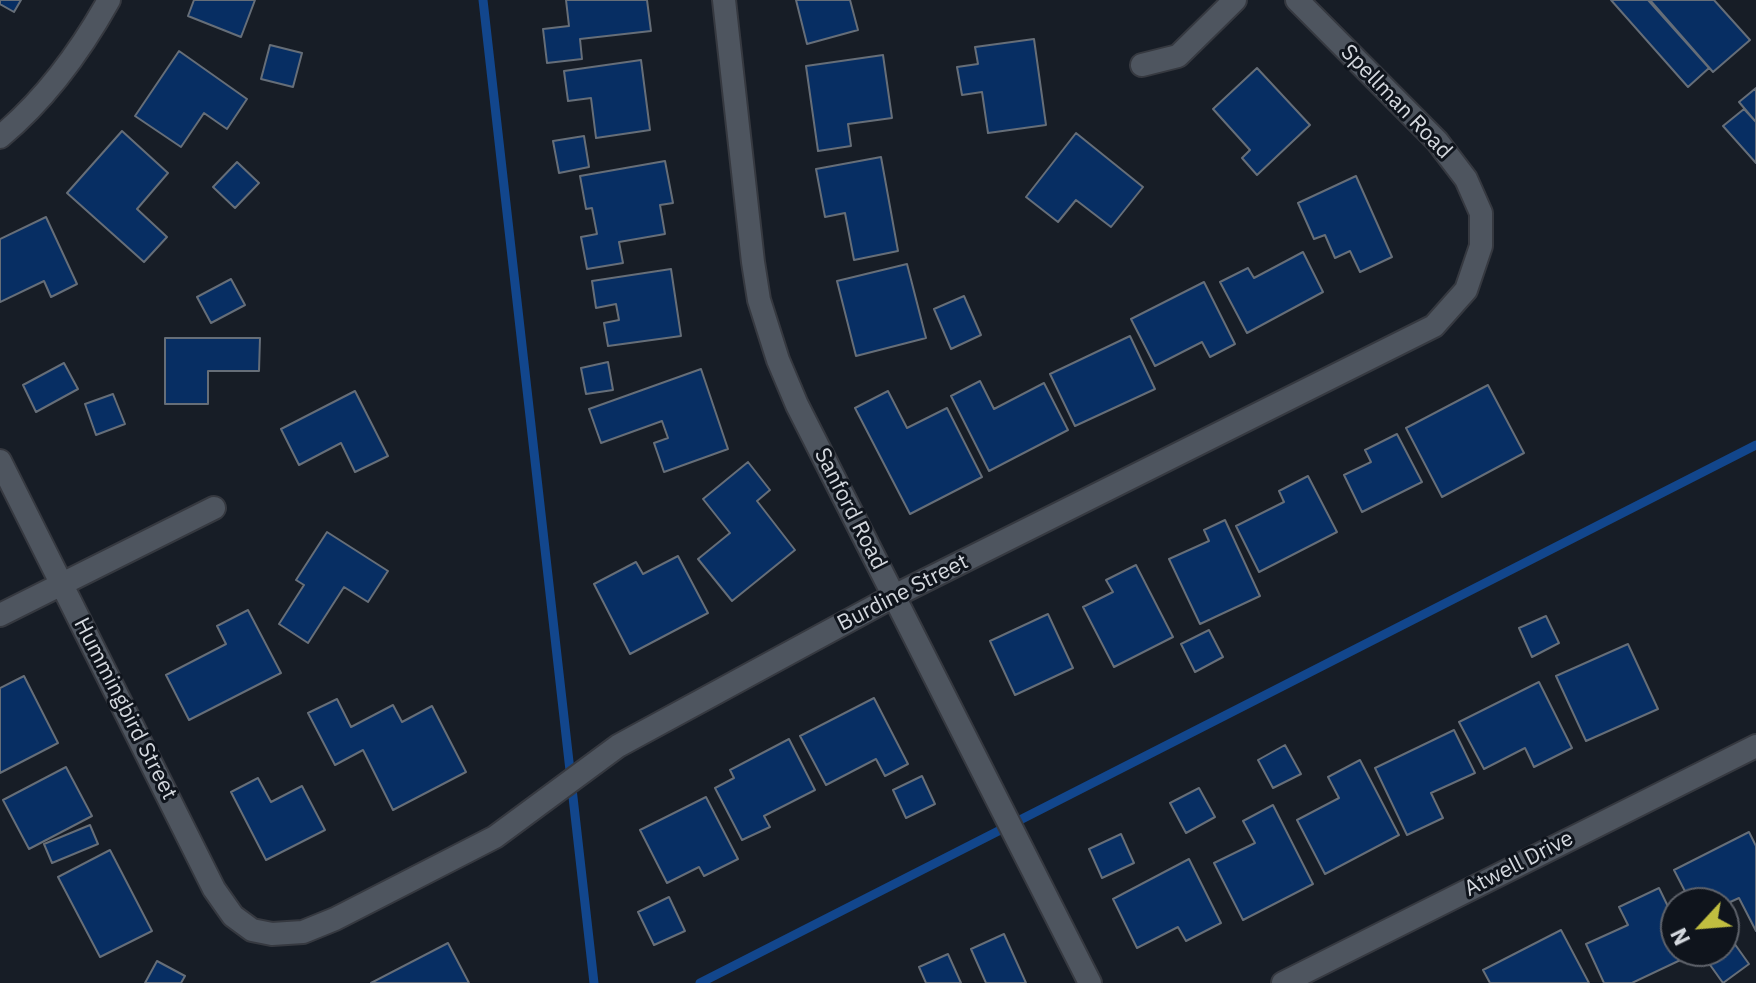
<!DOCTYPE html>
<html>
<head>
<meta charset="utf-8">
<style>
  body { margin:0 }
  #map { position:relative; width:1756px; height:983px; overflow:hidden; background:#171d26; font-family:"IBM Plex Sans",sans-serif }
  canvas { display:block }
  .north { position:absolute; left:1660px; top:887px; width:80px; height:80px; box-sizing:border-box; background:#0f141c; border:2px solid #5e626a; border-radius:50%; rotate:244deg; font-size:22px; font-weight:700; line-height:32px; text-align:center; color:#d4d8de }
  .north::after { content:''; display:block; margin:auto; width:28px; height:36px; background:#c1be40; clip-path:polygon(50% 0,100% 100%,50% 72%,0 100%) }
</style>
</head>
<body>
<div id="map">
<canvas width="1756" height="983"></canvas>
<div class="north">N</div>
</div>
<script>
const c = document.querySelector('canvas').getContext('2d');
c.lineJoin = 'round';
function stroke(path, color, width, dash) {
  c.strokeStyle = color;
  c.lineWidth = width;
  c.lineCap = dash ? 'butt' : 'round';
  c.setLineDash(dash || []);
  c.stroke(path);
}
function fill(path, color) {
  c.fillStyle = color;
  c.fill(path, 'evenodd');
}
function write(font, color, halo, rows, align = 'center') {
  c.font = font + ' "IBM Plex Sans",sans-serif';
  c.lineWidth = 6;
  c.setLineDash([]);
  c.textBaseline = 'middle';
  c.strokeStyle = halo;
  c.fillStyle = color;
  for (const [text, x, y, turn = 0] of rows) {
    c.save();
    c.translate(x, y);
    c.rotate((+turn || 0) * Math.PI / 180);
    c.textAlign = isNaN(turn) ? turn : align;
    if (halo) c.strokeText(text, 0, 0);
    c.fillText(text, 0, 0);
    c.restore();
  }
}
const stream = new Path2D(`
  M483,0l111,983
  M700,983l1056,-538`);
const building = new Path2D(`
  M0,0h21l-7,12 -14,-8z
  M194,0h61l-14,37 -53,-21z
  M566,0h81l4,31 -71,8 2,20 -35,4 -4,-34 26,-3z
  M796,0h54l8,30 -51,14z
  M1611,0h37l61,68 -21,19z
  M1650,0h64l36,40 -37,32z
  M1034,39l12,86 -58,8 -6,-41 -20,3 -5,-28 21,-3 -3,-17z
  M270,45l32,8 -9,34 -32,-8z
  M179,51l68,48 -20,30 -23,-16 -23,34 -46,-31z
  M883,55l9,63 -44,6 3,22 -33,5 -12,-85z
  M641,60l9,70 -54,8 -5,-40 -23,3 -4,-30z
  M1257,68l53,57 -53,50 -15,-17 8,-8 -37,-41z
  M1756,88v34l-17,-20z
  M1744,109l12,13v41l-33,-37z
  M122,131l46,42 -31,36 30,28 -23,25 -77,-69z
  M1076,133l67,54 -32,40 -35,-27 -18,22 -32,-25z
  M584,136l5,31 -30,6 -6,-32z
  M881,157l17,94 -44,9 -9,-47 -20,4 -9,-48z
  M665,161l8,42 -13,2 5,29 -46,8 4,21 -36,6 -6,-32 16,-3 -5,-26 -6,1 -6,-33z
  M237,162l22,21 -24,25 -22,-21z
  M1356,176l36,81 -32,15 -10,-21 -15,7 -10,-23 -11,4 -16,-36z
  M46,217l31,67 -26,13 -7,-16 -44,21v-63z
  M1303,252l20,40 -76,41 -27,-51 28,-14 6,10z
  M907,264l19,74 -70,18 -19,-75z
  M671,269l10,67 -73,10 -4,-23 15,-3 -3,-16 -20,4 -4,-27z
  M231,279l14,26 -34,18 -14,-26z
  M1204,282l31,62 -25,13 -8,-15 -47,24 -24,-47z
  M964,296l17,39 -30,14 -17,-40z
  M1130,336l25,53 -80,37 -25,-52z
  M165,338h95l-1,33h-51v33h-43z
  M608,362l5,28 -27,4 -5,-26z
  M64,363l14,26 -42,23 -13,-27z
  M701,369l27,80 -64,23 -10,-29 14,-5 -6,-17 -61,22 -12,-34z
  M980,381l14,28 50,-26 24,47 -79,41 -38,-75z
  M1488,385l36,68 -82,44 -36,-69z
  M355,391l33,65 -33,16 -14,-29 -42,22 -18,-36z
  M888,391l19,37 40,-20 35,69 -72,37 -55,-106z
  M113,394l12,30 -29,11 -11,-31z
  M1397,434l25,48 -60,30 -18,-37 27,-13 -6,-12z
  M748,462l22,28 -13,11 38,49 -63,51 -34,-42 32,-26 -27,-34z
  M1308,476l29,56 -78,40 -23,-46 48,-24 -5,-11z
  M1225,520l35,76 -60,28 -31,-65 40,-18 -5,-11z
  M327,532l61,39 -20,31 -24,-15 -36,56 -29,-19 25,-39 -8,-5z
  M678,556l30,57 -78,41 -36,-70 42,-22 7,12z
  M1136,565l37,72 -59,30 -31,-60 30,-15 -7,-12z
  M248,610l33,63 -92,47 -23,-45 60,-31 -9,-18z
  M1048,614l25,54 -58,27 -25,-54z
  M1546,616l13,27 -27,14 -13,-29z
  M1209,630l14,27 -28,15 -14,-28z
  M1628,644l30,65 -72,32 -30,-65z
  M24,676l34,67 -58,30v-85z
  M1539,682l33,66 -38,19 -9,-19 -41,21 -25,-47z
  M874,698l34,66 -23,12 -9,-17 -50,26 -26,-49z
  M337,699l14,28 42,-22 9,17 30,-16 34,66 -73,38 -30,-60 -28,15 -27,-52z
  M1454,730l21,43 -44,20 12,25 -36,17 -32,-67z
  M789,739l26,51 -51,26 6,11 -28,13 -27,-52 19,-10 -4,-8z
  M1285,745l16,29 -28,14 -15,-28z
  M1360,760l39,75 -74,39 -28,-54 42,-22 -11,-21z
  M66,767l26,49 -63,33 -26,-49z
  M922,776l13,28 -29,14 -13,-28z
  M258,778l13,24 31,-16 23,44 -59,30 -35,-68z
  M1199,788l16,29 -29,16 -16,-30z
  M706,797l32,62 -34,17 -5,-9 -32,16 -27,-53z
  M1273,805l40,79 -70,36 -29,-57 41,-20 -12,-22z
  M90,825l8,19 -46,19 -8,-19z
  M1749,832l7,14v85l-17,-33 -11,5 8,15 -12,6v-21h-33l-17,-33z
  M1121,834l13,29 -32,15 -13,-29z
  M110,850l42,81 -52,26 -42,-80z
  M1189,859l32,64 -35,18 -8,-14 -41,21 -24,-49z
  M1659,888l17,35v28h13l2,4 -59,28h-28l-18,-39 42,-19 -9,-18z
  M669,897l16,34 -31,14 -16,-33z
  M1561,930l28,53h-99l-7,-13z
  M1004,934l22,49h-40l-15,-34z
  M1729,936l20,28 -26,19 -20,-28 5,-4h16v-12z
  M448,943l21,40h-98z
  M948,954l13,29h-35l-7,-16z
  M157,961l28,15 -4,7h-36z`);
const minor = new Path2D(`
  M724,0l29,262 6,38 19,60 19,45 293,578
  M1142,65l36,-9 57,-56
  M0,137c46,-38 80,-85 109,-137
  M0,461l214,428 19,27 19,14 20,4 31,-2 32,-13 160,-82 123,-91 276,-150 540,-270 32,-36 15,-44v-33l-15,-34 -29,-38 -140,-141
  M0,615l214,-107
  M1283,983l473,-237`);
const streetNames = [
  ["Spellman Road",1396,102,46],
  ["Sanford Road",850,509,63],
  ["Burdine Street",903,593,-27],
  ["Hummingbird Street",125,709,63],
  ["Atwell Drive",1519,864,-27]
];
stroke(stream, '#12468c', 9);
fill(building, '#072e63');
stroke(building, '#666e78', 2);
stroke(minor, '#363940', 26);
stroke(minor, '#4e555f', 22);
write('22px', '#d4d8de', '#0f141c', streetNames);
</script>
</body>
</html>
